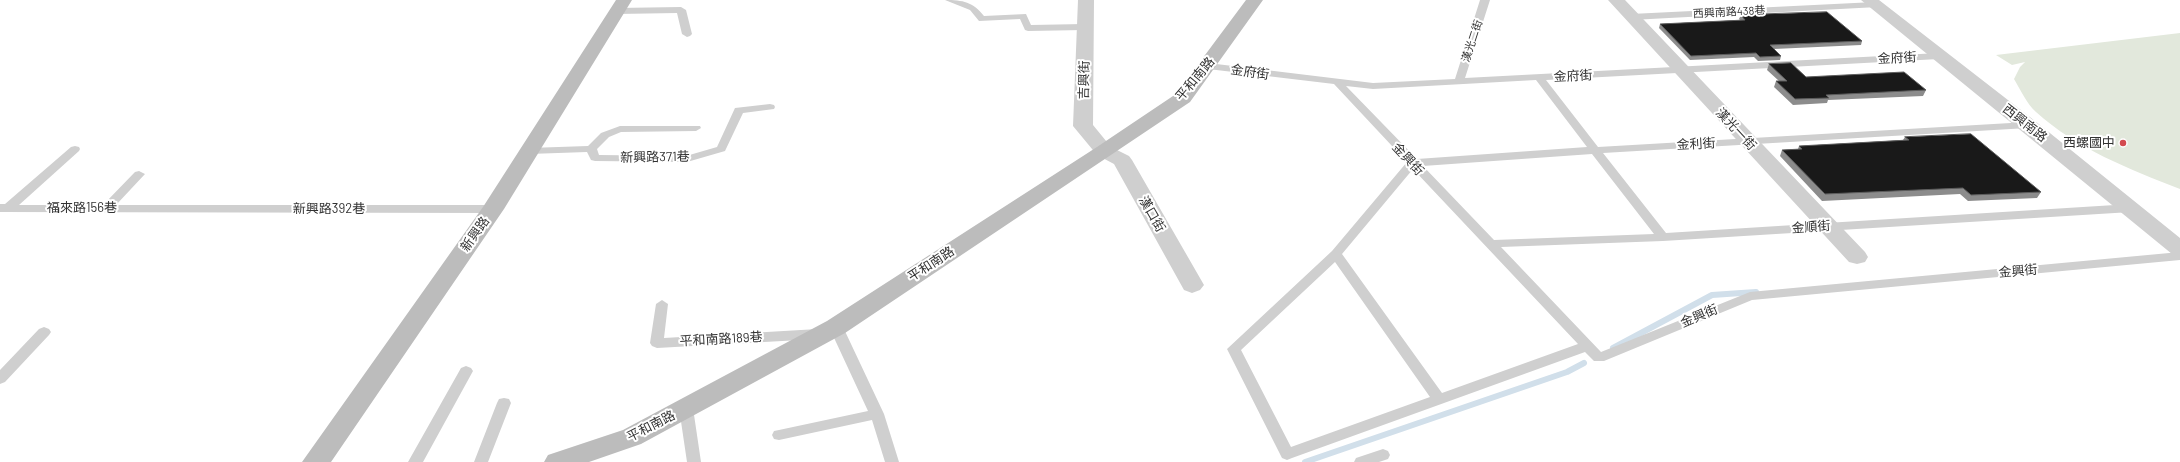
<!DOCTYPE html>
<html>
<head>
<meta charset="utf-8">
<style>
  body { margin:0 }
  canvas { display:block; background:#fff }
</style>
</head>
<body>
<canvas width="2180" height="462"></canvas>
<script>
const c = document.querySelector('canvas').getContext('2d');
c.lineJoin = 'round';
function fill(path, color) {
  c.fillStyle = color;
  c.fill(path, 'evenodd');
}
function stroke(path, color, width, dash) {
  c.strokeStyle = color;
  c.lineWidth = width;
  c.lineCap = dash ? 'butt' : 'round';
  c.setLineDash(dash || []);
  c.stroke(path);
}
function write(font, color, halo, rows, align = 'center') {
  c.font = font + ' Barlow,"Noto Sans TC",sans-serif';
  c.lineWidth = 4;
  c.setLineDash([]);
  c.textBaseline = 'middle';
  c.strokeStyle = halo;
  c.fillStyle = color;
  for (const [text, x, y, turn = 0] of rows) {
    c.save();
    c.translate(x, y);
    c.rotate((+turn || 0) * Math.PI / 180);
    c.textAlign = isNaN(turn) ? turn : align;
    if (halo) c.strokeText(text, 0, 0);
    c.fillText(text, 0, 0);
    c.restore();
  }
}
const green = new Path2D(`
  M2180,33v156c-51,-20 -103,-40 -144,-77 -9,-8 -16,-23 -22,-33l6,-12 5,-5 -13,3 -16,-10z`);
const stream = new Path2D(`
  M1613,348l99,-53 44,-3
  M1305,462l262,-90 17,-9`);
const lane = new Path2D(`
  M945,0c18,0 28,2 39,16l42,-2 5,11 53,-1 5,3 -5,3 -56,1 -3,-1 -5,-11 -41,2 -9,-11z
  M1480,0h10l-25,78 474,-25 5,3 -5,3 -393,21 52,67 430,-25 5,3 -5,3 -425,25 63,80 465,-29 6,4 -6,4 -468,29 -162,6 100,105 149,-60 430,-40v8l-428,40 -148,61h-10l-9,-9 -293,106 -5,2 -5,-2 -55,-109 105,-98 75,-89 -73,-78 -126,-15 -5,-3 5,-3 165,20 82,-4zM1536,80l51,67 -170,12 -71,-73 27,3zM1592,154l62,80 -160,6 -71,-74zM1413,169l165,175 -136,49 -100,-139zM1335,262l95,135 -139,50 -50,-97z
  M1875,2l3,1v4l-247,13 -5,-3 5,-3z
  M681,7l5,3 6,24 -2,2 -3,1 -5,-3 -5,-21 -60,1 -5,-3 5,-3z
  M770,104l4,1 1,2 -1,2 -31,4 -18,38 -38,11 -92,-1 -4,-1 -4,-8 -58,2 -5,-3 5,-3 59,-2 13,-13 19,-7h80l1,2 -5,3 -75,1 -12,5 -12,12 2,6 87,1 31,-9 18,-39z
  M75,146l4,1 1,2 -1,2 -60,54h84l32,-33 4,-1 6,3 -29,31h377l6,4 -6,4 -493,-1v-8h5l66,-57z
  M662,300l6,4 -4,34 154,-9 5,2 2,3 -2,3 -5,2 -161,9 -5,-2 -2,-3 6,-39z
  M836,323l5,1 2,3 41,87 15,48h-14l-13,-42 -93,20 -5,-1 -2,-4 2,-4 5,-1 89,-19 -39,-84 2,-3z
  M44,327l5,2 2,3 -2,3 -44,47 -5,2v-14l39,-41z
  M466,366l5,2 2,3 -50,91h-15l53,-94z
  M504,398l5,1 2,4 -23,59h-14l23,-59 2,-4z
  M686,403l5,1 2,4 8,54h-14l-8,-54 2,-4z
  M1383,449l5,2 2,4 -2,4 -9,3h-25l2,-4z`);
const street = new Path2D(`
  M1078,0h16l-1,125 18,22 18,9 3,4 72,125 -4,5 -8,3 -8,-3 -70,-126 -17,-9 -24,-29z
  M1608,0h17l240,252 3,5 -3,5 -8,2 -8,-2z
  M1861,0h18l156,121 145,117v18l-8,-2z`);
const secondary = new Path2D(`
  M616,0h16l-128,209 -173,253h-29l181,-255z
  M1246,0h17l-73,102 -345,231 -204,111 -52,18h-45l4,-7 75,-25 204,-109 270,-174 79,-53z`);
const wall = new Path2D(`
  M1741,15l121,26 -1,4 -87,4 7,7 -1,4 -22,1 -4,-4 -64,3 -31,-32 1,-4 80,-4 -1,-1z
  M1769,64l37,13 120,13 -3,6 -95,4 -1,3 -34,2 -19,-18 2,-6h3l-12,-11z
  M1905,137l136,55 -4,6 -69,3 -8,-7 -138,7 -42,-45 2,-6 16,-1 1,-3 104,-6z`);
const building = new Path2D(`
  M1827,12l35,29 -92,4 11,11 -21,1 -4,-4 -65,3 -31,-32 85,-4 -4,-5z
  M1791,63l15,14 98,-5 22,18 -100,5 3,3 -34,1 -19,-18h11l-18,-17z
  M1971,134l70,58 -70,3 -8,-7 -138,6 -43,-44 20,-1 -3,-3 110,-6 -4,-3z`);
const markers = [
  [2123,143,4,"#d34a4f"]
];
const farStreetnames = [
  ["西興南路438巷",1729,12,-3],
  ["漢光二街",1472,41,-72]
];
const streetNames = [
  ["金府街",1897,58,-3],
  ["金府街",1250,72,8],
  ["金府街",1573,76,-3],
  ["平和南路",1195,79,-50],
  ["吉興街",1084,80,-89],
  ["西興南路",2025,123,38],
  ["漢光一街",1736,129,47],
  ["金利街",1696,144,-3],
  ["新興路371巷",655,157,-1],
  ["金興街",1408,159,47],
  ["福來路156巷",82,208],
  ["新興路392巷",329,209],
  ["漢口街",1152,214,60],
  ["金順街",1811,227,-4],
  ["新興路",475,234,-55],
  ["平和南路",931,264,-33],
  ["金興街",2018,271,-5],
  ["金興街",1699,316,-23],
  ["平和南路189巷",721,339,-3],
  ["平和南路",651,426,-27]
];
const poiNames = [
  ["西螺國中",2115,143]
];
fill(green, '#e2e8dc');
stroke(stream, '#d1dfea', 6);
fill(lane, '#cfcfcf');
fill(street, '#cfcfcf');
fill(secondary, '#bcbcbc');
fill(wall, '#8c8c8c');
fill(building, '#191919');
stroke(building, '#5e5e5e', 1);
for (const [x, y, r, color] of markers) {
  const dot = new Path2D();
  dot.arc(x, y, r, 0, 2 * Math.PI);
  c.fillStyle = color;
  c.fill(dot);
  stroke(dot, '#fff', 1.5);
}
write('11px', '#323232', '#fff', farStreetnames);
write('13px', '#323232', '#fff', streetNames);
write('13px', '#323232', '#fff', poiNames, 'right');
</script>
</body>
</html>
